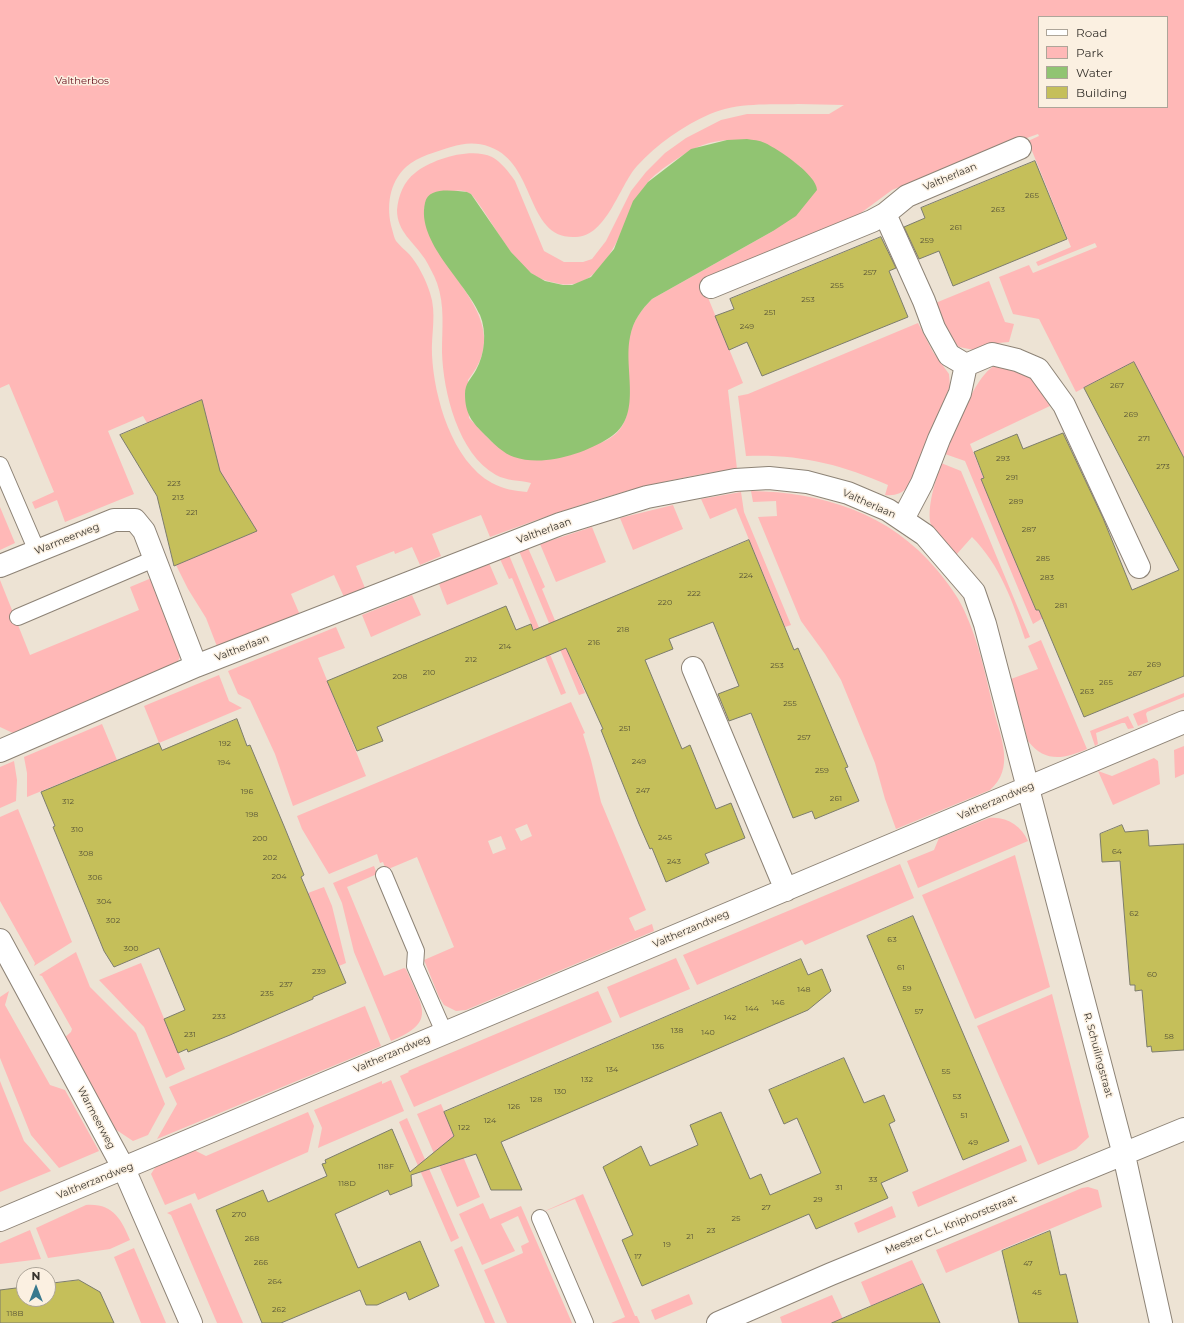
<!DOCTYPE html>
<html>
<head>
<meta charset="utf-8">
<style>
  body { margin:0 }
  #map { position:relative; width:1184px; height:1323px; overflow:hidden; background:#ede3d4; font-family:Montserrat,sans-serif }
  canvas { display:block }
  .legend { position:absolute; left:1038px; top:16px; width:130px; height:92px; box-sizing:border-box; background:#fbf0e1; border:1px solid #ada599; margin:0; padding:5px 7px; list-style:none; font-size:12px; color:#38342e }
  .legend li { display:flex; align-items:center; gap:8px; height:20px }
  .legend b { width:20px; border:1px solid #ada599 }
  .north { position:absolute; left:16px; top:1267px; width:40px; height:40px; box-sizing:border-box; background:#fbf0e1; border:1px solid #ada599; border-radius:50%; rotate:0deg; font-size:11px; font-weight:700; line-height:16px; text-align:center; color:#38342e }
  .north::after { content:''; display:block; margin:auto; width:14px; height:18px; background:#39798d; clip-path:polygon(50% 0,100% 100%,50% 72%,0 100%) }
</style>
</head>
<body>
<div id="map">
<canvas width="1184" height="1323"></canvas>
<ul class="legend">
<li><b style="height:5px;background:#fff"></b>Road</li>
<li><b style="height:11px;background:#ffb8b7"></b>Park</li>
<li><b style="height:11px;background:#91c472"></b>Water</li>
<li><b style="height:11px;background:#c5bf5a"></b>Building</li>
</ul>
<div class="north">N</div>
</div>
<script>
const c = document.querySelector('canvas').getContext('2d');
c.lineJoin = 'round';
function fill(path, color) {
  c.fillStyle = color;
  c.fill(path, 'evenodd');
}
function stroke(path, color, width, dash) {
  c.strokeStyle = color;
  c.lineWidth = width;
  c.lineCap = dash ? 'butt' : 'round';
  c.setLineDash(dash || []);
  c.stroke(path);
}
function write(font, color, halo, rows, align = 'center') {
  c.font = font + ' Montserrat,sans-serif';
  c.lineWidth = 3;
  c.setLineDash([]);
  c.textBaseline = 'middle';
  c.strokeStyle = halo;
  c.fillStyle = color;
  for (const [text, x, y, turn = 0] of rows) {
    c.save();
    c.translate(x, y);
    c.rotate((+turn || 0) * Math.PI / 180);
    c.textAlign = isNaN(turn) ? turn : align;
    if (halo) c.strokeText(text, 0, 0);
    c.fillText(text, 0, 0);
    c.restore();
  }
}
const green = new Path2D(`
  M0,0h1184v458l-50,-96 -58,30 -37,-73 -26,-5 -14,-37 30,-12 4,8 64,-26 -2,-4 -57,23 -2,-4 35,-15 -43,-106 11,-5 -1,-2 -14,5 -1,-2 -131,53 -42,31 -148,62 41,100 -15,7 9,79c-85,10 -167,38 -247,68l-9,-22 -49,19 9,22 -21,9 -8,-18 -17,7 -1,-3 -38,15 9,22 -21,9 -10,-22 -43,19 9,21 -82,34 -12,-31 -18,-29 -12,-24 81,-34 -32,-51 -2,1 -9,-21 3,-1 -15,-58 -55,22 -4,-7 -35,15 26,63 -69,28 -8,-22 -22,9 -3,-7 22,-10 -45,-108 -9,4zM1039,17h128v90h-128zM798,104l46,1 -15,9h-82l-26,6 -35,18 -21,15 -19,19 -15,19 -25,50 -14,18 -9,3h-19l-20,-11 -29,-70c-6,-9 -14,-19 -23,-24 -21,-10 -60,2 -77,16 -11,8 -17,23 -18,37 0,22 17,32 28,49 4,7 9,16 12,24 8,23 5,45 5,69 1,39 16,102 54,123 11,6 23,5 35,8l-4,9c-12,-1 -24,-3 -35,-9 -40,-22 -58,-86 -60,-128 -1,-21 5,-42 -2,-62 -4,-13 -12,-29 -21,-39 -4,-4 -9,-8 -13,-13 -2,-3 -3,-9 -4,-12 -6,-22 -3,-46 14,-62 12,-11 30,-15 45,-20 14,-4 25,-5 39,0 47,17 35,93 86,90 31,-1 43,-51 61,-71 20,-22 46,-40 73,-52 28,-12 58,-9 88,-10zM727,140l63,20 11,7 -28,64 -121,68c-11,11 -19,22 -23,39 -7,36 18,91 -32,106 -8,3 -19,1 -27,1 -26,-1 -51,-1 -77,-2l-24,-25 -1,-38c53,-64 -40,-108 -44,-172 14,-10 29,-24 47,-14 21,25 34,58 60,79 7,6 16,8 25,10 53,14 68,-71 92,-101 9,-11 42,-33 55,-37 8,-3 16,-4 24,-5z
  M989,281l16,41 9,2 -5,18 -11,1 -24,7 -15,-3 -6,-5 -20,-38z
  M918,323l15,29 16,22 1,12 -41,100c-8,8 -14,10 -24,9l3,-10c-48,-21 -89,-31 -142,-29l-8,-60 10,-2z
  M1022,364l30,41 -82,39 66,166 3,-1 4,9 -10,6 -68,-163 -20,-7c8,-19 32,-84 52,-89 7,-2 17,-1 25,-1z
  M941,463l20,8 69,166 -5,2c-12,-37 -25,-74 -53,-102l-16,18c-8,-8 -21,-19 -25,-30 -5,-16 5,-46 10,-62z
  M751,491c71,1 139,22 186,79 10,12 20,25 27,40 15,32 22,67 30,101 7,28 21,57 -4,79l-94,39 -11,-30 -10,-36 -34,-83 -16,-26 -24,-33 -43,-104 19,-1 -1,-15 -23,1z
  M741,492l3,20 47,113 -6,2 -49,-119 -26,11 -9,-20z
  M673,505l10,24 -50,21 -13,-32z
  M0,507l15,36 -15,7z
  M592,527l14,35 -50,20 -16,-38z
  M528,548l17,39 -3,2 43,104 -6,2 -60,-144z
  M509,555l57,138 -5,2 -49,-117 -3,1 -9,-20z
  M489,563l9,21 -51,21 -8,-21z
  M154,577l27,78 -4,8 -162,71 -15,-7v-147l30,75 109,-45 -9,-23z
  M412,595l9,20 -50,22 -9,-22z
  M336,627l9,21 -27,10 48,118 -73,30 -18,-52 -25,-54 -12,-6 -10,-23z
  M1041,640l46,109c-23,10 -42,14 -59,-8l-17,-62 27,-10 -10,-23z
  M219,675l10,26 13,7 -83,35 -15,-37z
  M1184,693v4l-37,15 -1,2 2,8 -10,4 -5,-12z
  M571,702l14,31 -2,1 8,26 10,42 45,108 -17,8 6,13 17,-7 2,7 -188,79 -10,1 -12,-6 -5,-8 -15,-37 30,-13 -37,-90 -31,13 -3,-8 -3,1 -3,-9 -48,20 -27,-45 -5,-13zM527,824l5,12 -11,5 -6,-12zM501,836l5,13 -13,5 -5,-13z
  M1128,716l6,12 -6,1 -3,-6h-3l-26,10 2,11 -3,2 -5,-15z
  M102,724l15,36 -90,37v-24l-3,-16z
  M1184,746v28l-9,4 -1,-28z
  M1154,758l4,3 2,23 -47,21 -15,-34 14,5z
  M14,761l3,19 -1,21 -16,7v-41z
  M18,809l54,133 -38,24 1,-3 -35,-62v-84z
  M989,818c18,-2 32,8 39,23l-110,47 -11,-27 27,-11 5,-12z
  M1015,855l35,132 -75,32 -53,-124z
  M900,864l14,34 -109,47 -3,-5 -105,45 -14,-30z
  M374,866l3,8 -30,13 37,89 20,-8 2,1c16,38 32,53 -15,72l-37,-89 -12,-49 -9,-20z
  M324,887l8,19 14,57 -7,3 -31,-73z
  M76,952l14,35 46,46 29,71 -17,31 -15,6 -18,-12 -51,-91 7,-6 1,-3 -30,-53 -3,-1z
  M676,958l14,31 -70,29 -13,-31z
  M141,963l44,106 -19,9 -22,-51 -45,-47z
  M9,991l-4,14 45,80 15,5 34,61 -40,17 -28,-33 -31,-77v-61z
  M598,991l14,31 -198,85 -14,-31 9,-4 -1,-1z
  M1052,994l37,143 -13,12 -38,16 -61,-139z
  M365,1006l16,40 -224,93 20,-35 -8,-17z
  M391,1080l13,31 -86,37 4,-20 -8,-18 68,-29v3z
  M0,1081l24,60 27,30 -51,21z
  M441,1104l39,93 -23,10 -40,-93z
  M308,1112l6,14 -6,26 -110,48 -3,-7 -30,12 -14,-31 7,-11 36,-13 12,6z
  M407,1118l52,120 -8,4 -52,-120z
  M1021,1145l6,16 -109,46 -6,-15z
  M1088,1187l10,3 4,17 -156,66 -10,-23 146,-62z
  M583,1194l52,122h2l3,7h-29l14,-6 -50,-118 -39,16z
  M191,1203l52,120h-26l-46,-108 -4,-2z
  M483,1203l7,16 31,-13 51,117h-65l-23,-53 39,-17 -2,-7 8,-4 -11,-26 -17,8 14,27 -33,14 -23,-51z
  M86,1205c27,-2 35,14 44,35l-20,9 -62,9 -12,-30z
  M892,1206l4,11 -38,16 -4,-10z
  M30,1230l11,29 -41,5v-21z
  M462,1246l33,77h-10l-31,-73z
  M134,1248l32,75h-25l-27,-66z
  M912,1260l11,24 -52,22 -10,-24z
  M689,1294l4,10 -38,16 -4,-10z
  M832,1295l11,24 -10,4h-51l-2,-6z`);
const water = new Path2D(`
  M747,139c6,1 12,1 18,4 13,6 52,32 52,47l-21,26 -23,15 -121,68c-11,11 -19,22 -22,38 -7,33 14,80 -21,101 -25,16 -66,29 -95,19 -10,-3 -21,-14 -29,-22 -13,-13 -20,-21 -20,-41 0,-11 6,-15 11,-24 9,-16 11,-38 4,-55 -14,-33 -64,-73 -55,-112 3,-17 29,-12 42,-11l4,2 40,58 20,21 14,8 18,4h9l19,-8 23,-28 19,-48 15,-19 43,-33 36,-9z`);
const building = new Path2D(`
  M1035,161l32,78 -114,47 -14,-35 -20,8 -15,-32 21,-9 -4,-10z
  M881,237l15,31 -7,3 19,46 -146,59 -15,-34 -18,8 -14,-34 19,-7 -4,-10z
  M1134,362l50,96v218l-100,41 -45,-107h-3l-34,-80 -21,-51 3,-1 -10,-26 43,-18 6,15 40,-16 40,85 29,72 47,-20 -95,-182z
  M202,400l18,71 37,60 -83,35 -17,-70 -37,-61z
  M749,540l45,110 4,-2 50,119 -3,1 14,33 -44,18 -3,-8 -19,7 -42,-105 -22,8 -11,-27 21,-8 -26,-64 -44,17 4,10 -28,11 37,89 8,-4 26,64 15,-6 14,35 -40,16 4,9 -43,19 -14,-34 -2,1 -11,-25 -38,-94 2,-1 -37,-81 -189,79 6,14 -26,10 -30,-70 179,-75 10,24 15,-6 2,6z
  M237,719l10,27 3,-1 34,81 20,49 -3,2 45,106 -33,14v2l-83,36 -42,17 -1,-3 -9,4 -14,-34 21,-9 -26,-62 -45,19 -10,-16 -18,-44 -33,-80 2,-1 -14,-34 118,-49 3,7z
  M1122,825l3,7 23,-2 1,16 35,-2v206l-32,2 -1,-6 -4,1 -5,-57 -7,1v-6h-5l-10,-124 -18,1 -2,-28z
  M913,916l96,225 -46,19 -96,-224z
  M801,959l7,16 14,-6 9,22 -23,19 -307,132 21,48h-31l-15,-36 -65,21 1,11 -22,9 -2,-5 -53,24 23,54 62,-27 19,45 -30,14 -3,-8 -29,13h-11l-6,-15 -79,33h-19l-46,-113 47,-20 5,12 59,-26 -5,-12 4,-1 -1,-3 67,-31 18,43 44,-36 -10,-24z
  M844,1058l20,45 20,-8 11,26 -6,3 19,47 -27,12 7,15 -72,31 -7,-15 -167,72 -20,-46 11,-5 -30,-68 38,-21 9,20 48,-21 -8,-20 31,-13 29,67 11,-5 9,21 51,-22 -24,-55 -13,6 -15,-34z
  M1050,1231l10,44 6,-1 12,49h-59l-17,-72z
  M79,1280l21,12 14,31h-114v-33l24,-3v12h24v-15z
  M923,1284l17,39h-108z`);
const lane = new Path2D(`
  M0,465l37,86
  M18,617l136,-58
  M384,875l32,76 -1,15 29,66
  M540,1218l45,105`);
const street = new Path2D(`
  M885,214l22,-18 113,-48
  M711,287l161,-66 13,-7 39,87 10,27 15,27 17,10
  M903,519l19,-36 17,-44 21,-46 6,-28 26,-11 25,6 21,9 26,36 75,162
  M0,566l114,-46h21l9,11 52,135
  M693,668l93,222
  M0,751l196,-85 364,-142 87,-27 88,-17 34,-2 38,4 41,11 40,17 37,25 49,57 11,32 139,531 37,168
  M0,940l124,229 67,154
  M0,1220l1184,-498
  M718,1323l113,-49 353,-145`);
const numberNames = [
  ["265",1032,196],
  ["263",998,210],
  ["261",956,228],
  ["259",927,241],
  ["257",870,273],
  ["255",837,286],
  ["253",808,300],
  ["251",770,313],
  ["249",747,327],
  ["267",1117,386],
  ["269",1131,415],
  ["271",1144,439],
  ["293",1003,459],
  ["273",1163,467],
  ["291",1012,478],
  ["223",174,484],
  ["213",178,498],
  ["289",1016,502],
  ["221",192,513],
  ["287",1029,530],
  ["285",1043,559],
  ["224",746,576],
  ["283",1047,578],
  ["222",694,594],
  ["220",665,603],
  ["281",1061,606],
  ["218",623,630],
  ["216",594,643],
  ["214",505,647],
  ["212",471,660],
  ["269",1154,665],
  ["253",777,666],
  ["210",429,673],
  ["267",1135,674],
  ["208",400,677],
  ["265",1106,683],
  ["263",1087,692],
  ["255",790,704],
  ["251",625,729],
  ["257",804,738],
  ["192",225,744],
  ["249",639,762],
  ["194",224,763],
  ["259",822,771],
  ["247",643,791],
  ["196",247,792],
  ["261",836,799],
  ["312",68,802],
  ["198",252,815],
  ["310",77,830],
  ["245",665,838],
  ["200",260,839],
  ["64",1117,852],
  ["308",86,854],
  ["202",270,858],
  ["243",674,862],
  ["204",279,877],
  ["306",95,878],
  ["304",104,902],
  ["62",1134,914],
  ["302",113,921],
  ["63",892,940],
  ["300",131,949],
  ["61",901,968],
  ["239",319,972],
  ["60",1152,975],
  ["237",286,985],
  ["59",907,989],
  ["148",804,990],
  ["235",267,994],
  ["146",778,1003],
  ["144",752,1009],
  ["57",919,1012],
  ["233",219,1017],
  ["142",730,1018],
  ["138",677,1031],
  ["140",708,1033],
  ["231",190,1035],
  ["58",1169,1037],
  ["136",658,1047],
  ["134",612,1070],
  ["55",946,1072],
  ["132",587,1080],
  ["130",560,1092],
  ["53",957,1097],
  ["128",536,1100],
  ["126",514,1107],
  ["51",964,1116],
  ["124",490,1121],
  ["122",464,1128],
  ["49",973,1143],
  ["118F",386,1167],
  ["33",873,1180],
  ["118D",347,1184],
  ["31",839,1188],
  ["29",818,1200],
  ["27",766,1208],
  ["270",239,1215],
  ["25",736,1219],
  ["23",711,1231],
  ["21",690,1237],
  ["268",252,1239],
  ["19",667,1245],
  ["17",638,1257],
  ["266",261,1263],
  ["47",1028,1264],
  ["264",275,1282],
  ["45",1037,1293],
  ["262",279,1310],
  ["118B",15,1314]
];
const parkNames = [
  ["Valtherbos",82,81]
];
const streetNames = [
  ["Valtherlaan",950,177,-23],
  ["Valtherlaan",869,504,24],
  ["Valtherlaan",544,531,-20],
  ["Warmeerweg",67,539,-22],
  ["Valtherlaan",242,648,-21],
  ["Valtherzandweg",996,801,-23],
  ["Valtherzandweg",691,929,-23],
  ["Valtherzandweg",392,1054,-23],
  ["R. Schuilingstraat",1098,1055,75],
  ["Warmeerweg",96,1118,62],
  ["Valtherzandweg",95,1181,-22],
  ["Meester C.L. Kniphorststraat",951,1225,-22]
];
fill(green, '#ffb8b7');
fill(water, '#91c472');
fill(building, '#c5bf5a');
stroke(building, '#7c7c6c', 1);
stroke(lane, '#8d8376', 18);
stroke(street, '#8d8376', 24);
stroke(lane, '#fff', 16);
stroke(street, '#fff', 22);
write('8px', '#5b5739', null, numberNames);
write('10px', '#670c1a', '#fbf0e1', parkNames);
write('10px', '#38342e', '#fbf0e1', streetNames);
</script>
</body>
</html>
